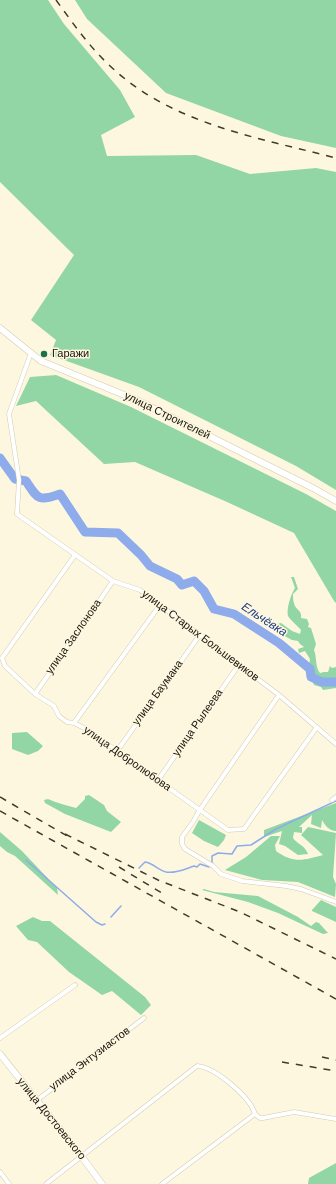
<!DOCTYPE html>
<html>
<head>
<meta charset="utf-8">
<style>
  body { margin:0 }
  canvas { display:block; background:#fdf7e0 }
</style>
</head>
<body>
<canvas width="336" height="1184"></canvas>
<script>
const c = document.querySelector('canvas').getContext('2d');
c.lineJoin = 'round';
function fill(path, color) {
  c.fillStyle = color;
  c.fill(path, 'evenodd');
}
function stroke(path, color, width, dash) {
  c.strokeStyle = color;
  c.lineWidth = width;
  c.lineCap = dash ? 'butt' : 'round';
  c.setLineDash(dash || []);
  c.stroke(path);
}
function write(font, color, halo, rows, align = 'center') {
  c.font = font + ' "DM Sans",sans-serif';
  c.lineWidth = 3;
  c.setLineDash([]);
  c.textBaseline = 'middle';
  c.strokeStyle = halo;
  c.fillStyle = color;
  for (const [text, x, y, turn = 0] of rows) {
    c.save();
    c.translate(x, y);
    c.rotate((+turn || 0) * Math.PI / 180);
    c.textAlign = isNaN(turn) ? turn : align;
    if (halo) c.strokeText(text, 0, 0);
    c.fillText(text, 0, 0);
    c.restore();
  }
}
const green = new Path2D(`
  M0,0h48l16,24 56,66 15,27 -34,18 6,21 89,-1 54,19 66,-6 20,4v318l-40,-24 -157,-79 -89,-32 6,-15 -25,-20 43,-65 -74,-73z
  M75,0h261v148l-55,-12 -115,-43 -79,-74z
  M56,375l75,32 175,87 30,17v92l-2,-2 -40,-68 -67,-31 -92,-40 -31,2 -68,-63 -20,5 14,-29z
  M291,577h3l4,12 -5,5c0,4 0,8 2,12 3,5 7,5 6,12l6,1 2,5 -1,3 3,1 5,16 -2,6c3,7 1,18 6,23l4,-1h4l2,-6 2,2 4,-1v21l-13,2 -2,-3 -7,-2 -6,-14 2,-12 -5,-8 -6,2 -1,-4 6,-2 -4,-3 -2,-3 -6,-1 -19,-10 1,-5 7,-2 11,8 8,3 1,-4c-4,-5 -10,-9 -13,-14 -2,-7 3,-22 7,-28z
  M27,732l16,14 -5,5 -10,4 -16,-6v-16z
  M89,795l15,10 3,6 14,11 -10,10 -46,-18 -20,-11 -1,-3 4,-1c9,4 18,6 28,9l9,-9v-3z
  M336,803v28c-7,0 -11,-6 -14,-11l-1,8 -10,-4 1,-9 -13,12h3v6l-8,-1 -1,6c6,8 10,5 15,16l-10,1 -13,-9 -6,-2 3,-13 -18,6v-7z
  M199,820l27,15 -2,5 -6,7 -14,-6 -12,-8z
  M308,827l28,6 -3,44 3,7 -1,13 -37,-15 -36,-2 -37,-10 21,-13 25,-21h9l-5,9 1,6c18,13 28,9 47,4l-22,-20z
  M0,832l22,19 35,37 1,7 -43,-39 -8,-4 -7,-6z
  M204,889l10,3 44,4 40,21 13,9 5,-4 3,1 9,10 -5,1 -45,-21 -30,-11 -46,-12z
  M321,900l15,7v15l-24,-11v-1z
  M33,917l9,4h8l95,76 6,8 -10,10 -29,-24 -10,4 -33,-23 -32,-30 -9,-2 -12,-14z
  M336,1163v21h-28l1,-6z`);
const stream = new Path2D(`
  M26,860l70,62 6,3 3,-1
  M212,864v-8l6,-3 14,1 5,-8 14,-1 25,-16 60,-28
  M139,868l6,-6c8,1 13,8 21,10 9,2 19,-3 28,-6l3,1 3,-3 9,3
  M111,917l10,-11`);
const river = new Path2D(`
  M0,458l15,21 11,2c12,18 12,21 34,13l25,38 33,1 23,22 9,11 27,13 5,6 12,-4 10,10 10,18 20,5 45,29 31,26 1,8 11,5h14`);
const minor = new Path2D(`
  M31,353l-22,61 10,66 -2,34 96,67 27,9 139,105 57,49
  M75,555l-73,103 3,8 30,28 19,12 5,10 8,6 7,1 12,6 142,101 16,-1 73,-102
  M35,694l78,-113
  M279,695l-80,116 -6,11 -11,15v7l3,5 28,17 8,8 21,7 44,5 15,3 35,13
  M74,723l86,-118
  M117,751l82,-115
  M158,780l80,-114
  M332,800l4,-3
  M0,1038l75,-53
  M36,1101l108,-83
  M255,1114l5,4h3l31,-6 42,7
  M0,1172l9,12
  M46,1184l151,-118c18,1 53,31 58,48l-93,70`);
const primary = new Path2D(`
  M0,328l41,33 98,40 174,87 23,13
  M0,1054l82,103 20,27`);
const rail = new Path2D(`
  M56,0c16,22 32,45 52,64 62,60 148,73 228,94
  M0,797l69,40
  M0,811l336,188
  M65,834l93,46 82,32 96,47
  M119,867l46,28
  M322,1057l14,3
  M282,1062l54,9`);
const markers = [
  [44,354,4,"#1a7245"]
];
const poiNames = [
  ["Гаражи",52,354]
];
const streetNames = [
  ["улица Строителей",167,416,26],
  ["улица Старых Большевиков",200,636,37],
  ["улица Заслонова",74,637,-55],
  ["улица Баумана",158,693,-54],
  ["улица Рылеева",198,723,-55],
  ["улица Добролюбова",127,759,35],
  ["улица Энтузиастов",90,1059,-37],
  ["улица Достоевского",51,1119,51]
];
const waterNames = [
  ["Ельчёвка",264,620,33]
];
fill(green, '#92d6a5');
stroke(stream, '#8eabeb', 1.5);
stroke(river, '#8eabeb', 9);
stroke(minor, '#d2cbaf', 5);
stroke(primary, '#d2cbaf', 7);
stroke(minor, '#fff', 4);
stroke(primary, '#fff', 6);
stroke(rail, '#3f3c2f', 1.5, [7, 7]);
for (const [x, y, r, color] of markers) {
  const dot = new Path2D();
  dot.arc(x, y, r, 0, 2 * Math.PI);
  c.fillStyle = color;
  c.fill(dot);
  stroke(dot, '#fdf7e0', 1.5);
}
write('11px', '#161309', '#fdf7e0', poiNames, 'left');
write('11px', '#161309', '#fdf7e0', streetNames);
write('italic 12px', '#1f3c85', '#fdf7e0', waterNames);
</script>
</body>
</html>
